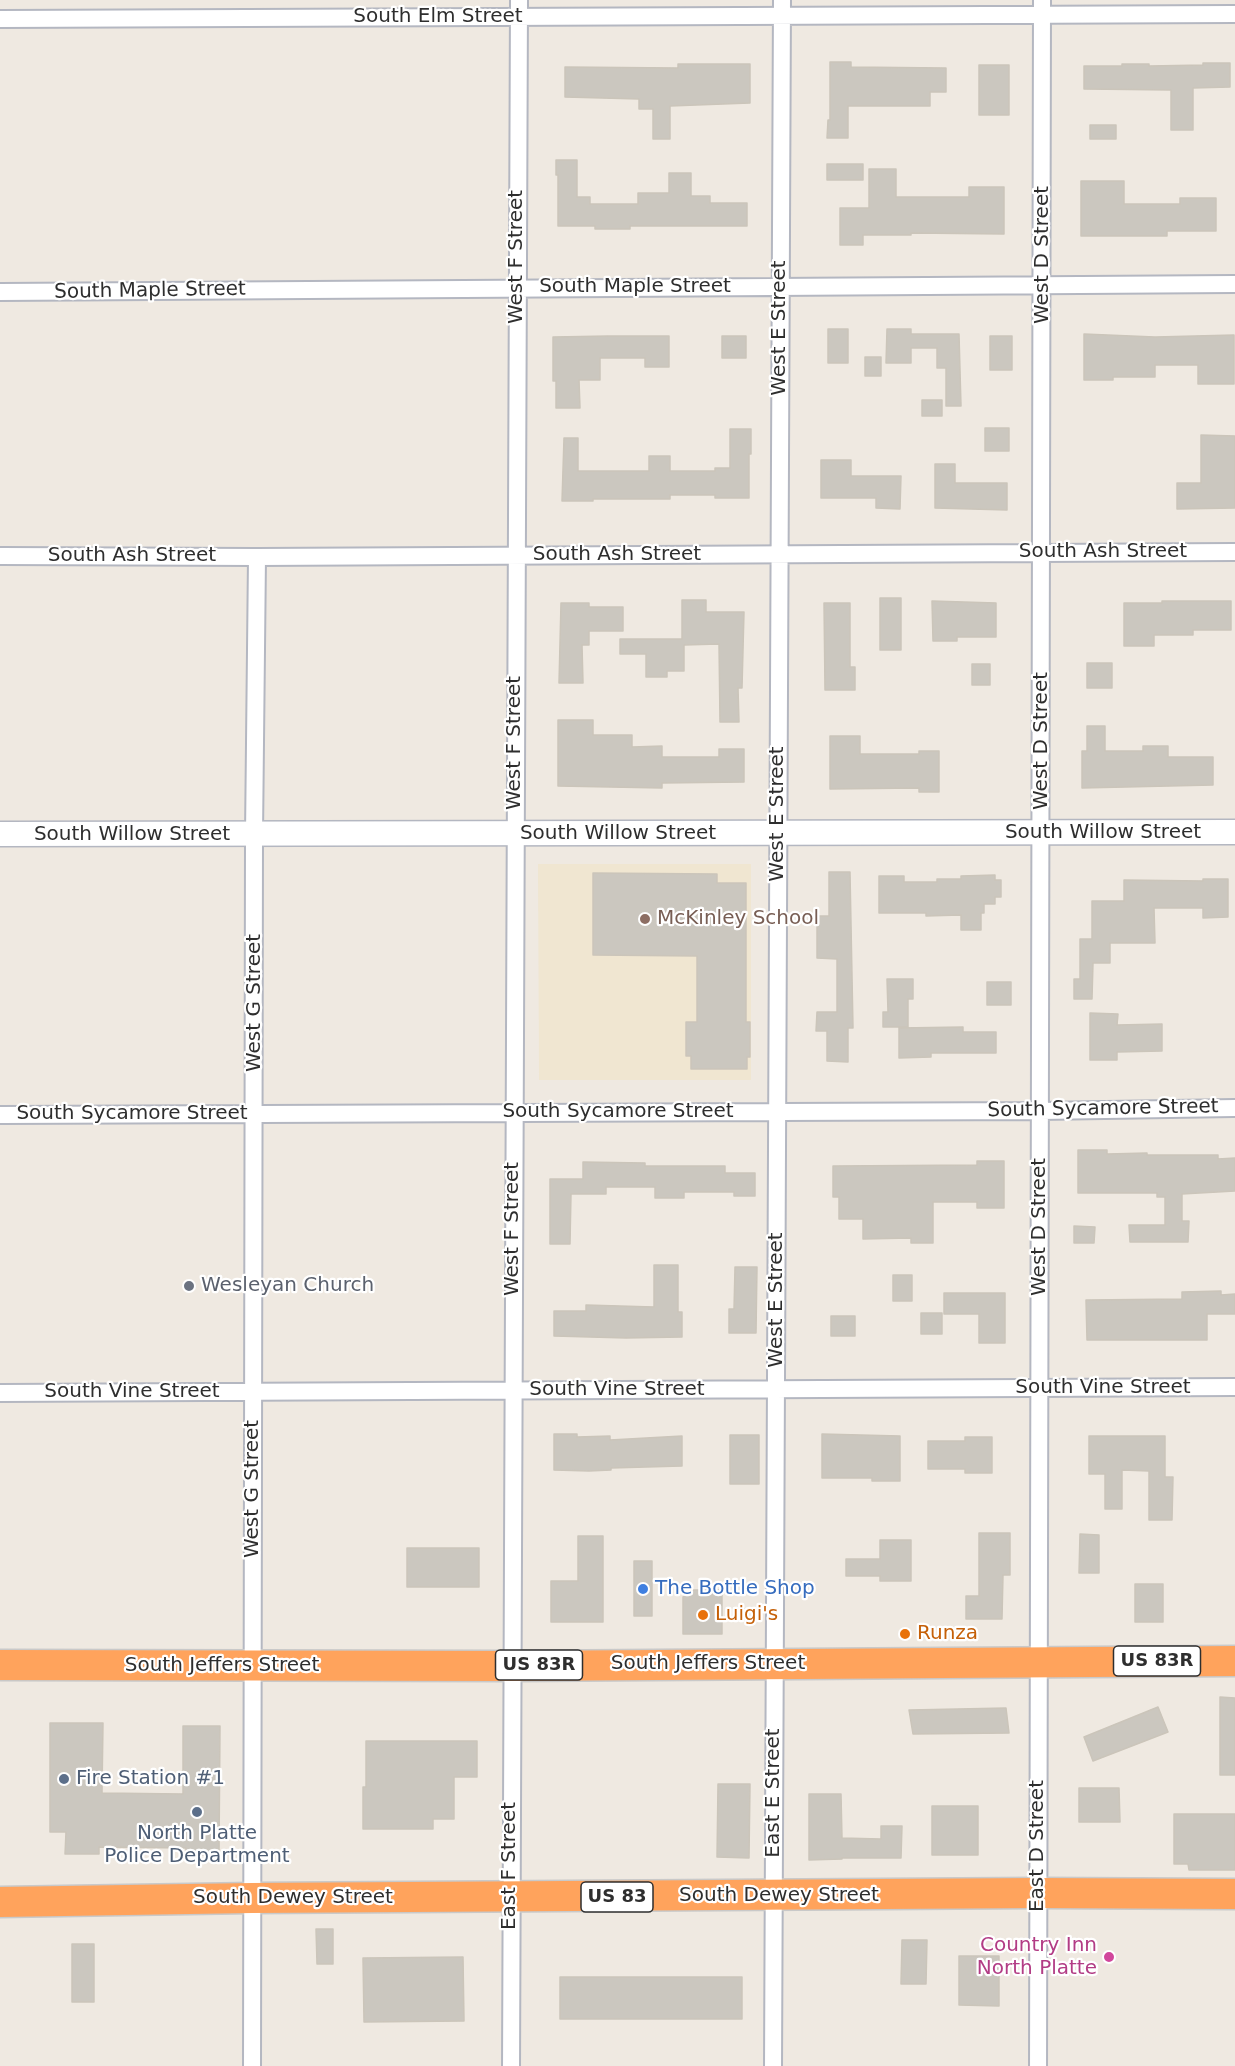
<!DOCTYPE html>
<html>
<head>
<meta charset="utf-8">
<style>
  body { margin:0 }
  canvas { display:block; background:#efe9e1 }
</style>
</head>
<body>
<canvas width="1235" height="2066"></canvas>
<script>
const c = document.querySelector('canvas').getContext('2d');
c.lineJoin = 'round';
function fill(path, color) {
  c.fillStyle = color;
  c.fill(path, 'evenodd');
}
function stroke(path, color, width, dash) {
  c.strokeStyle = color;
  c.lineWidth = width;
  c.lineCap = dash ? 'butt' : 'round';
  c.setLineDash(dash || []);
  c.stroke(path);
}
function write(font, color, halo, rows, align = 'center') {
  c.font = font + ' "DejaVu Sans",sans-serif';
  c.lineWidth = 4.5;
  c.setLineDash([]);
  c.textBaseline = 'middle';
  c.strokeStyle = halo;
  c.fillStyle = color;
  for (const [text, x, y, turn = 0] of rows) {
    c.save();
    c.translate(x, y);
    c.rotate((+turn || 0) * Math.PI / 180);
    c.textAlign = isNaN(turn) ? turn : align;
    if (halo) c.strokeText(text, 0, 0);
    c.fillText(text, 0, 0);
    c.restore();
  }
}
const education = new Path2D(`
  M538,864h213v216h-212z`);
const building = new Path2D(`
  M830,62h21v5l95,1v24h-16v14h-82v32h-21l1,-18h2z
  M1203,63h27v24l-37,1v42h-22v-40l-87,-1v-23h38v-2h27v2l54,-1z
  M678,64h72v39l-80,3v33h-17v-30h-14v-10l-74,-2v-30l113,1z
  M979,65h30v50h-30z
  M1090,125h26v14h-26z
  M556,160h21v37h13v7h48v-11h31v-20h22v23h19v7h37v23h-117v3h-35v-3h-37v-51h-2z
  M827,164h36v16h-36z
  M869,169h27v28h73v-10h35v47l-93,-1v2h-48v10h-23v-37h29z
  M1081,181h43v23h56v-6h36v33h-49v5h-86z
  M828,329h20v34h-20z
  M887,329h24v5h48l2,72h-15v-38h-9v-20h-26v15h-25z
  M1084,334l71,3 79,-2v49h-36v-19h-43v12h-42v3h-29z
  M608,336h61v31h-24v-9h-45v22h-21l1,28h-24v-27h-3v-44z
  M722,336h24v22h-24z
  M990,336h22v34h-22z
  M865,357h16v19h-16z
  M922,400h20v16h-20z
  M985,428h24v23h-24z
  M730,429h21v25h-2v44h-34v-3h-45v4h-77v2h-31l2,-63h14v33h71v-15h21v15h45v-3h15z
  M1201,435l34,1v72l-58,1v-26h24z
  M821,460h30v16h50l-1,33 -24,-1v-10h-55z
  M935,464h20v19h52v27l-72,-2z
  M880,598h21v52h-21z
  M682,600h24v12h38l-2,76h-4l1,34h-19l-1,-78 -35,1v26h-17v6h-21v-23h-26v-15h62z
  M932,601l64,2v34h-39v4h-24z
  M1162,601h69v29h-38v5h-39v11h-30v-43h38z
  M561,603h28v4h34v24h-34v14h-7l1,38h-24z
  M824,603h26v64h5v23h-30z
  M1087,663h25v25h-25z
  M972,664h18v21h-18z
  M558,720h35v15h39v12l30,-1v11h57v-8h25v33l-82,1v5l-104,-2z
  M1087,726h18v25h38v-5h25v11h45v28l-131,3v-37h5z
  M830,736h30v18h59v-3h20v41h-20v-4l-89,1z
  M829,872h21l3,156h-5v34l-21,-1v-30h-11l1,-19h20v-53l-20,-1v-42h12z
  M593,873l124,1v9h29v139h4v35h-3v12h-56v-13h-5v-34h11v-66l-104,-1z
  M995,875v5h6v17h-6v7h-11v9h-3v17h-20v-15l-35,1v-3h-47v-37h25v6h33v-3h24v-3z
  M1203,879h25v38l-25,1v-10h-49l1,35h-45v20h-17l-1,36h-18v-20h6v-40h12v-38h32v-21l79,1z
  M887,979h26v20h-5v28h-25v-15h5z
  M987,982h24v23h-24z
  M1090,1013l28,1 -1,11 45,-1v27l-45,1v8h-27z
  M963,1027v5h33v21h-65v4l-32,1v-30z
  M1078,1150h29v4l40,-1v2h71v4l17,-1v33l-53,3v27h7l-1,21h-58l-1,-17h36v-28h-8v-4h-79z
  M977,1161h27v47h-27v-6h-44v41h-22v-5l-48,1v-20h-24v-22h-6v-31l144,-1z
  M583,1162l62,1v3h80v7h30v23h-21v-4h-50v6h-29v-11h-49v7h-35l-1,50h-20v-65h33z
  M1074,1226l21,1 -1,16h-20z
  M654,1265h24v47h4v25l-56,1 -72,-2v-25h32v-6l68,2z
  M735,1267h22l-1,66h-27v-24h5z
  M893,1275h19v26h-19z
  M1221,1291v4l14,-1v20h-28v26h-120l-1,-40 96,-1v-7z
  M944,1293h61v50h-26v-29h-35z
  M921,1313h21v21h-21z
  M831,1316h24v20h-24z
  M554,1434h23v3l33,-1v4l72,-4v30l-71,2v2l-22,1 -35,-1z
  M822,1434l78,2v45h-28v-3h-50z
  M730,1435h29v49h-29z
  M1089,1436h76v41h8l-1,43h-23v-49l-27,-1v39h-17v-35h-16z
  M965,1437h27v36h-27v-4h-37v-28h37z
  M979,1533h31v42h-7l-1,44h-36v-23h13z
  M1080,1534l19,1v38h-20z
  M578,1536h25v86h-52v-41h27z
  M880,1540h31v41h-31v-5h-34v-17h34z
  M407,1548h72v39h-72z
  M634,1561h18v55h-18z
  M1135,1584h28v38h-28z
  M690,1590h32v44h-39v-37z
  M1220,1697l15,1v77h-15z
  M1158,1707l10,25 -75,29 -9,-24z
  M1006,1708l3,25 -96,1 -4,-24z
  M50,1723h53l-1,70 81,1v-68h37l-1,129h-33v-7l-87,-1v7h-34l1,-22h-16z
  M366,1741h111v36h-23v42h-21v10h-70v-42h3z
  M718,1784h32l-1,74 -32,-1z
  M1079,1788h40l1,34h-41z
  M809,1794h32l1,44 39,1v-13h21l-1,32h-59v1l-33,1z
  M932,1806h46v49h-46z
  M1174,1814h61v56h-46l-1,-6h-14z
  M316,1929h17v35h-16z
  M902,1940h25l-1,44h-25z
  M72,1944h22v58h-22z
  M959,1956h40v50l-40,-1z
  M463,1957l1,64 -100,1 -1,-64z
  M560,1977h182v42h-182z`);
const street = new Path2D(`
  M0,19l1235,-5
  M0,292l1235,-8
  M0,556l257,1 978,-5
  M0,1115l1040,-4 195,-3
  M0,1393l1235,-6
  M252,2066l2,-1231 3,-278
  M511,2066l8,-2066
  M773,2066l9,-2066
  M1038,2066l4,-2066`);
const secondary = new Path2D(`
  M0,834l1235,-2`);
const highway = new Path2D(`
  M0,1665l511,1 724,-5
  M0,1902l252,-4 786,-5 197,1`);
const markers = [
  [645,919,6,"#8d6e63"],
  [189,1286,6,"#6b7280"],
  [643,1589,6,"#3f7fe0"],
  [703,1615,6,"#e8710a"],
  [905,1634,6,"#e8710a"],
  [64,1779,6,"#5c6f8a"],
  [197,1812,6,"#5c6f8a"],
  [1109,1957,6,"#d1479c"]
];
const shields = [
  [1157,1661,87],
  [539,1665,87],
  [617,1897,72]
];
const shieldNames = [
  ["US 83R",1157,1661],
  ["US 83R",539,1665],
  ["US 83",617,1897]
];
const streetNames = [
  ["South Elm Street",438,17],
  ["West D Street",1043,255,-90],
  ["West F Street",517,257,-90],
  ["South Maple Street",635,287],
  ["South Maple Street",150,291,-1],
  ["West E Street",780,328,-90],
  ["South Ash Street",1103,552],
  ["South Ash Street",617,555],
  ["South Ash Street",132,556],
  ["West D Street",1042,741,-90],
  ["West F Street",515,743,-90],
  ["West E Street",778,814,-90],
  ["South Willow Street",1103,833],
  ["South Willow Street",618,834],
  ["South Willow Street",132,835],
  ["West G Street",255,1003,-90],
  ["South Sycamore Street",1103,1109,-1],
  ["South Sycamore Street",618,1112],
  ["South Sycamore Street",132,1114],
  ["West D Street",1040,1227,-90],
  ["West F Street",513,1229,-90],
  ["West E Street",777,1300,-90],
  ["South Vine Street",1103,1388],
  ["South Vine Street",617,1390],
  ["South Vine Street",132,1392],
  ["West G Street",253,1489,-90],
  ["South Jeffers Street",708,1664],
  ["South Jeffers Street",222,1666],
  ["East E Street",774,1793,-90],
  ["East D Street",1038,1846,-90],
  ["East F Street",510,1866,-90],
  ["South Dewey Street",779,1896],
  ["South Dewey Street",293,1898]
];
const educationNames = [
  ["McKinley School",657,919]
];
const worshipNames = [
  ["Wesleyan Church",201,1286]
];
const shopNames = [
  ["The Bottle Shop",655,1589]
];
const foodNames = [
  ["Luigi's",715,1615],
  ["Runza",917,1634]
];
const serviceNames = [
  ["Fire Station #1",76,1779],
  ["North Platte",197,1834,"center"],
  ["Police Department",197,1857,"center"]
];
const hotelNames = [
  ["Country Inn",1097,1946],
  ["North Platte",1097,1969]
];
fill(education, '#f0e6d1');
fill(building, '#cbc7bf');
stroke(building, '#cbc5ba', 1.5);
stroke(street, '#b4b7c1', 20);
stroke(secondary, '#b4b7c1', 27);
stroke(highway, '#c9c9c9', 33);
stroke(street, '#fff', 16);
stroke(secondary, '#fff', 24);
stroke(highway, '#ffa35c', 30);
for (const [x, y, r, color] of markers) {
  const dot = new Path2D();
  dot.arc(x, y, r, 0, 2 * Math.PI);
  c.fillStyle = color;
  c.fill(dot);
  stroke(dot, '#fff', 2);
}
for (const [x, y, w] of shields) {
  const box = new Path2D();
  box.roundRect(x - w / 2, y - 15, w, 30, 4.5);
  c.fillStyle = '#fff';
  c.fill(box);
  stroke(box, '#2e2e2e', 1.5);
}
write('bold 18px', '#2e2e2e', null, shieldNames);
write('20px', '#2e2e2e', '#fff', streetNames);
write('20px', '#785e54', '#fff', educationNames, 'left');
write('20px', '#5b616d', '#fff', worshipNames, 'left');
write('20px', '#366cbe', '#fff', shopNames, 'left');
write('20px', '#c56008', '#fff', foodNames, 'left');
write('20px', '#4e5e75', '#fff', serviceNames, 'left');
write('20px', '#b23c85', '#fff', hotelNames, 'right');
</script>
</body>
</html>
